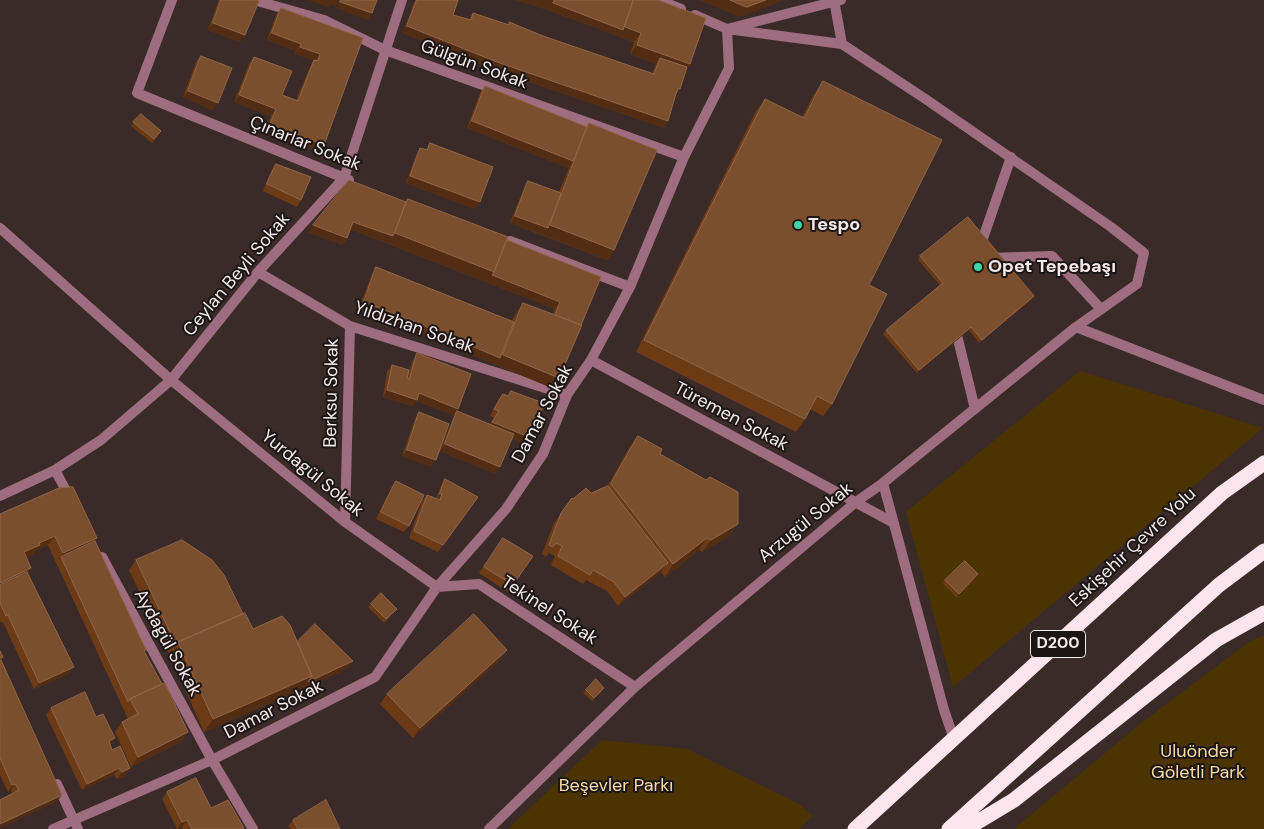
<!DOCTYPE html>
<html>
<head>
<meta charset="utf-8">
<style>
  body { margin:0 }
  canvas { display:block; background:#3a2b29 }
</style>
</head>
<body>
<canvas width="1264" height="829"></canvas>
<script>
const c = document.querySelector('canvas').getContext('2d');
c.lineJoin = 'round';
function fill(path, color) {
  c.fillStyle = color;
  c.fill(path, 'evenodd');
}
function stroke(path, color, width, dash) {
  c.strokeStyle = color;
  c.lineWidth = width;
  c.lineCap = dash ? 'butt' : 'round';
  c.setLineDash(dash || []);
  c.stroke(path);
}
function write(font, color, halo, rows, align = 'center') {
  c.font = font + ' "DM Sans",sans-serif';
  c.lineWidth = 4;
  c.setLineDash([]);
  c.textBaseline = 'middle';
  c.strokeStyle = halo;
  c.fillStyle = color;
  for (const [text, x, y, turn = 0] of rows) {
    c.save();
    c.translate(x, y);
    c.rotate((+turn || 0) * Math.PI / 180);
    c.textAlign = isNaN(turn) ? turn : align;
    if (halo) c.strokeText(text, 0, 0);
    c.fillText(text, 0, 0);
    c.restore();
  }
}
const green = new Path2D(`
  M1080,371l183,57 -310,259 -47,-175z
  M1264,635v194h-250l125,-104 110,-83z
  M602,740l85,9 112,55 14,12 -14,13h-291z`);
const lane = new Path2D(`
  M980,247l31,-90
  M988,258l64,-2 49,53
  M955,327l20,82`);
const street = new Path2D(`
  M172,0l-35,93 212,87
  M254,0l70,20 61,30 299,107
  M659,0l22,9
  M834,0l8,44
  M0,228l171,152 174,142 92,65
  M510,241l120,46
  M258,272l92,54 217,69
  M1076,327l188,73
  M591,360l303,163
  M55,470l15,28
  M883,483l61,227 10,29
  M0,496l55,-26 46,-30 70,-60 87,-108 86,-94 58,-178
  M345,522l5,-196
  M102,557l110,203 41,69
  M437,587l42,-3 156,103
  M57,784l21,45
  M53,829l159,-69 163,-83 62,-90 69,-78 37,-55 24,-59 24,-35 39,-73 54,-130 45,-89 -2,-39 114,-29
  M489,829l146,-142 221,-185 27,-19 193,-156 61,-43 7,-31 -33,-26 -187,-129 -82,-54 -115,-15 -32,-14`);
const highway = new Path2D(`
  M855,829l367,-336 42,-30
  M949,829l270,-244 45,-34
  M966,829l48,-29 202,-160 48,-27`);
const wall = new Path2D(`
  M219,0h38l-17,42 -32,-12z
  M415,0h43l-5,15 16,5 4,-7 35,12 1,-3 34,14 109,38 4,-10 -26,-10 4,-12 -86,-32 -31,-10h141l32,64 -3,5 -7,20 -4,5 -8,27 -4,7 -172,-59 -89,-36z
  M281,8l82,30 -44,114 -54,-21 6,-15 -37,-14 15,-38 5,-7 28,38 14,5 14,-33 4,-7 -19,-6 1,-3 -29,-11 9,-25z
  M201,56l12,54 -30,-13 13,-35z
  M823,81l46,204 -37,119 -9,12 -13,-7 -5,10 -9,13 -160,-80 120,-241 9,-12 37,18 12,-23z
  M485,86l102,41 2,-4 25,127 -7,10 -97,-37 14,-35 4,-7 31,11 10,-24 -102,-40 13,-35z
  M141,114l20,17 -9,12 -21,-17z
  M430,143l45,66 -69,-26 10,-28 4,-7 6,2z
  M276,164l25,36 -4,7 -34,-16 8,-20z
  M408,199l99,41 94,37 -49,111 -56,-23 -88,-38 -49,-18 13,-35 4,-7 136,54 4,-8 7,-10 30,11 2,-5 -205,-80 -3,9 -5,7 -34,-13 98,-30z
  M920,256l114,40 -3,4 -52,43 -10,-13 -52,43 -34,-39 3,-4 54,-45 -22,-25z
  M417,353l37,62 -38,-14 -4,5 -29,-9 4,-25 5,-7 15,11 6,-16z
  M511,391l9,51 -8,-4 -16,36 -56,-23 13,-33 4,-7 33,13 4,-6 -4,-2 8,-16 5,-6 4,2z
  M419,412l12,55 -29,-11 13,-37z
  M638,436l22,18 78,70 -9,12 -27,16 -3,-2 -34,27 -4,-5 -43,34 -11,-15 -21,-11 -3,4 -32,-19 4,-9 -6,-3 -3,4 -4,-3 12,-31 18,-25 1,1 34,-12 22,-39z
  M445,479l33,18 -40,55 -29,-14 13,-37 5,-6 9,3 5,-12z
  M396,481l13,45 -5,6 -28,-13 15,-31z
  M0,514l97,24 -2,3 51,109 -2,2 44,80 -7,10 -50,25 -16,-35 7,-10 6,-3 -80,-174 -13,6 -2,4 -7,3 2,15 41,101 -35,15 -31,-67 -2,1 -1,-3z
  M503,538l30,18 -25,36 -29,-19z
  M136,560l107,54 10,15 44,13 51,26 -45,21 -99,43 -35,-78 -40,-84z
  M976,578l-20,19 -13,-13 2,-4z
  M371,604l26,5 -13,14 -16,-16z
  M507,650l-7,10 -87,78 -33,-34 7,-10z
  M0,651l3,6 -2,3 56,141 -57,27v-28l12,-6 -1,-4 -3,2 -8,-17z
  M586,690l16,1 -10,10 -9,-8z
  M51,708l45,9 19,21 -5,7 16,30 -9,4 -3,-4 -32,15 -36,-75z
  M167,792l44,16 33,20 -1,1h-60l-1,-2 -5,2 -15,-30z
  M293,820l47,9h-50l-2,-3z`);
const shadedWall = new Path2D(`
  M308,0h32l-4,6 -5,-2 -2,3z
  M517,0h38l68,30 2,-3 16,6 -7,9 -86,-32z
  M699,0h79l-3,4 -35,13z
  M778,0h6l-8,3z
  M340,2l32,11 -4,7 -33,-12z
  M213,23l32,12 -5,7 -32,-12z
  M407,26l261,95 -4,7 -172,-59 -89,-36z
  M272,33l29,11 -5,7 -29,-11z
  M637,45l53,19 -7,10 -23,-16 -4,6 -26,-10z
  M300,47l20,7 -5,7 -20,-7z
  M188,91l30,12 -5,7 -30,-13z
  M239,95l37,14 -5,7 -37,-14z
  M472,121l101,40 -4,7 -102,-40z
  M270,124l54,21 -5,7 -54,-21z
  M410,176l70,26 -5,7 -69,-26z
  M515,216l33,12 -5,7 -33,-12z
  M353,222l40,14 2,-3 99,39 66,30 -5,7 -207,-81z
  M313,225l34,13 -5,7 -34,-13z
  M550,225l64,25 -7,10 -64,-25z
  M1034,296l-3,4 -52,43 3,-3z
  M364,302l49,19 87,37 3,-3 56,23 -7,10 -56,-23 -88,-38 -49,-18z
  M971,327l-2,3 -52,43 2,-3z
  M387,390l32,3 39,16 -4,6 -38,-14 -4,5 -29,-9z
  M546,404l-26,38 -33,-14 5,-6z
  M445,444l55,23 -4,7 -56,-23z
  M407,450l29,10 -5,7 -29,-11z
  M440,494h2l-5,7h-2z
  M738,524l-9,12 -27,16 9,-12z
  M55,536l-7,9 -13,6 -2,4 -16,7 7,-10 15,-9z
  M97,538l-7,10 -29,9 -5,6 7,-10z
  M707,538l-8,12 -34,27 8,-13z
  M668,563l-7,9 -43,34 7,-9z
  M31,568l-7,10 -24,11v-6z
  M978,574l-2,4 -20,19 3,-3z
  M507,650l-7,10 -87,78 7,-10z
  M353,661l-5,7 -45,21 -99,43 9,-13 99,-43z
  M74,667l-5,7 -35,15 5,-6z
  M188,732l-7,10 -50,25 7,-10z
  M115,738l-5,7 -1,-4z
  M119,768l-5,7 -32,15 5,-6z
  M130,768l-4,7 -9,4 5,-7z
  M15,784l-4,6 -3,2 4,-7z
  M62,795l-5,6 -57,27v-4z
  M187,820l-5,7 -5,2 5,-7z`);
const building = new Path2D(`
  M221,0h36l2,1 -14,34 -32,-12z
  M341,0h36l-5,13 -32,-11z
  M417,0h41l-5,15 18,5 2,-7 36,12v-3l34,14 111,38 6,-16 27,9 -7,22 -2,-1 -3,9 -7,24 -171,-59 -90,-36z
  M555,0h78l-10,30 -70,-27z
  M634,0h24l48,18 -16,46 -53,-19 4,-12 -16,-6z
  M730,0h36l-19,7z
  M281,8l82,30 -39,107 -54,-21 6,-15 -37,-14 15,-38 38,14 -10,24 16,6 16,-41 4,1 2,-7 -20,-7 1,-3 -29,-11z
  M201,56l31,12 -14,35 -30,-12z
  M823,81l119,59 -73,145 18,9 -55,110 -15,-8 -12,23 -161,-79 121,-241 39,19z
  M485,86l102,41 -14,34 -101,-40z
  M141,114l20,17 -7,8 -21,-17z
  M589,123l68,27 -43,100 -64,-25z
  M430,143l63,24 -13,35 -70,-26 10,-28 7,2z
  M276,164l35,13 -10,23 -34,-16z
  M349,180l57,22 -13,34 -40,-14 -6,16 -34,-13z
  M528,181l33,12 -13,35 -33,-12z
  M408,199l100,38 -14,35 -99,-39z
  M968,217l66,79 -52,44 -11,-13 -52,43 -33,-40 57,-47 -23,-27z
  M507,240l94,37 -20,48 -26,-10 5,-13 -68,-27 2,-3z
  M376,267l138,55 -14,36 -87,-37 -49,-19z
  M523,303l59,22 -23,53 -56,-23z
  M417,353l54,21 -13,35 -39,-16 -2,7 -30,-10 5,-25 17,5 -2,8 2,1z
  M511,391l35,13 -22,31 -32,-13 7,-11 -5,-2 9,-15 5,2z
  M457,411l57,23 -14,33 -55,-23z
  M419,412l30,12 -13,36 -29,-10z
  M638,436l24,13 -2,5 46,26 4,-3 28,15v32l-27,16 -4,-2 -34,26 -62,-80z
  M445,479l33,18 -35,48 -29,-14 13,-36 13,5 2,-6h-2z
  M396,481l28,14 -15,31 -28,-14z
  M608,486l60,77 -43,34 -11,-15 -21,-12 -3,5 -32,-19 4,-10 -6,-3 -3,4 -4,-2 12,-32 11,-15 1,1 13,-11 5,5z
  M73,487l24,51 -34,15 -8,-17 -16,7 1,2 -16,7 7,16 -31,15v-69l59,-26z
  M503,538l30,18 -20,29 -29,-18z
  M182,540l30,20 12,15 19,39 -65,28 -2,3 -40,-85z
  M95,541l51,109 -2,1 18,33 -32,15 -2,3 -67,-145z
  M965,561l13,13 -19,20 -14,-14z
  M27,572l47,95 -35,16 -31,-68 -2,1 -6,-13v-18z
  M381,593l16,16 -11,10 -15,-15z
  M245,613l8,16 29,-13 8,9 22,51 -99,43 -35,-77z
  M474,614l33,36 -87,78 -33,-34z
  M315,624l38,37 -45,21 4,-6 -15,-34z
  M0,651l3,6 -3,1z
  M0,660h1l61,135 -62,29v-24l19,-10 -4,-6 -3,1 -12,-27z
  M596,679l8,9 -10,10 -8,-8z
  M165,683l23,49 -50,25 -16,-35 16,-8 -8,-15z
  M85,692l11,25 7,-3 12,24 -6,3 3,9 8,-4 10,22 -8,4 -3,-4 -32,16 -36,-76z
  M196,778l15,30 17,-8 16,28 -3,1h-49l-5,-9 -5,2 -15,-30z
  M326,800l14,29h-42l-5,-9z`);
const markers = [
  [798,225,5,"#40d4a1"],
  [978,267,5,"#40d4a1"]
];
const shields = [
  [1058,644,55]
];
const shieldNames = [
  ["D200",1058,644]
];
const streetNames = [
  ["Gülgün Sokak",474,65,20],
  ["Çınarlar Sokak",305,144,22],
  ["Ceylan Beyli Sokak",237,275,-50],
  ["Yıldızhan Sokak",414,328,19],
  ["Berksu Sokak",332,393,-89],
  ["Damar Sokak",543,414,-62],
  ["Türemen Sokak",731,417,28],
  ["Yurdagül Sokak",312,474,39],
  ["Arzugül Sokak",806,523,-39],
  ["Eskişehir Çevre Yolu",1133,548,-43],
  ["Tekinel Sokak",549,611,33],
  ["Aydagül Sokak",167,643,61],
  ["Damar Sokak",274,710,-27]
];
const poiNames = [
  ["Tespo",808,225],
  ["Opet Tepebaşı",988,267]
];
const parkNames = [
  ["Uluönder",1198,752],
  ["Göletli Park",1198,773],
  ["Beşevler Parkı",616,786]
];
fill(green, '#4c3401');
stroke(lane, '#9e6d80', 10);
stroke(street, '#9e6d80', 10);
stroke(highway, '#fde4ed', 15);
fill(wall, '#6c3b16');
fill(shadedWall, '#522d14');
fill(building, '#7b4e2d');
stroke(building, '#8e664a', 1);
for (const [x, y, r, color] of markers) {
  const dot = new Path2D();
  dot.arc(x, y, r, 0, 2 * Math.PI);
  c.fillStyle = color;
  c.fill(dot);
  stroke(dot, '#1c1515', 2);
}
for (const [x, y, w] of shields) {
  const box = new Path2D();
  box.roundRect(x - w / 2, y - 13.5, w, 27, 4);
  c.fillStyle = '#1c1515';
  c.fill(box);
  stroke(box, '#f5eae9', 1);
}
write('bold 16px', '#f5eae9', null, shieldNames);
write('18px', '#f5eae9', '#1c1515', streetNames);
write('bold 18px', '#f5eae9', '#1c1515', poiNames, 'left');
write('18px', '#f9dcab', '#1c1515', parkNames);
</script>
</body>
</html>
